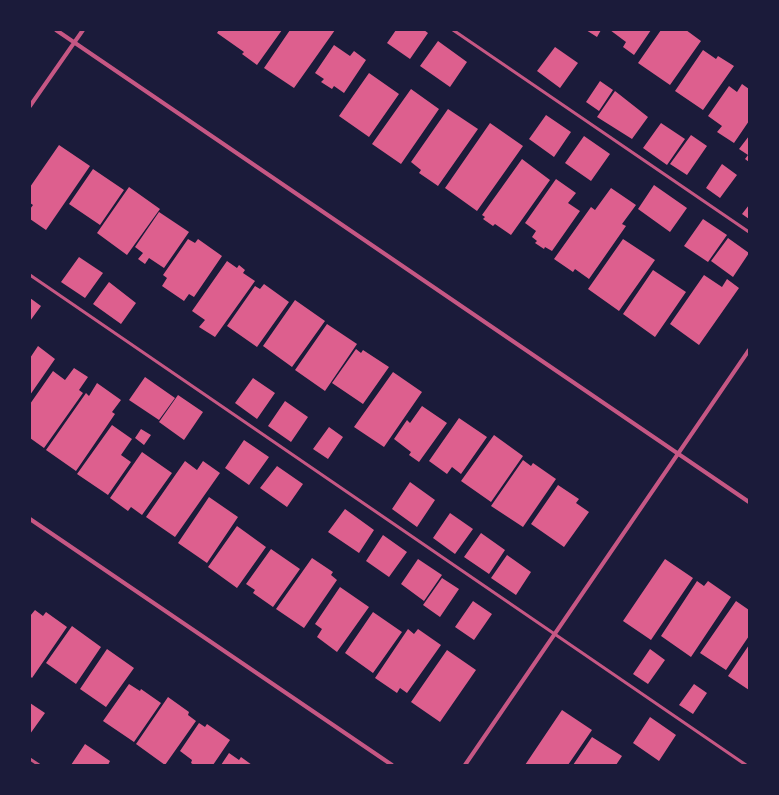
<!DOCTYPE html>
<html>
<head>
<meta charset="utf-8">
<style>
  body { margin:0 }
  #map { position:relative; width:779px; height:795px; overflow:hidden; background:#1b1b3a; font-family:Karla,sans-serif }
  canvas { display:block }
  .frame { position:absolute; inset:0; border:31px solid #1b1b3a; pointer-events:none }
</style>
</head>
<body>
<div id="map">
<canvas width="779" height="795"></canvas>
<div class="frame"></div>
</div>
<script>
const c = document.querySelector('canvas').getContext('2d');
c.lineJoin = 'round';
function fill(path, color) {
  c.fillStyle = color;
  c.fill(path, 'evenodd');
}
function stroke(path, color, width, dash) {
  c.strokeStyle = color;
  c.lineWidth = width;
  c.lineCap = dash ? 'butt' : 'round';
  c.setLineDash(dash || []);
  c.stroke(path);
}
const building = new Path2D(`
  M219,30h63l-25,35 -15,-11 2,-2 -27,-19z
  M290,30h45l-41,58 -30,-20z
  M396,30h28l4,3 -18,26 -23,-16z
  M586,30h15l-4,7z
  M610,30h41l-17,25 -11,-8 3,-5z
  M661,30h25l15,11 -31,44 -32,-22z
  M438,41l29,21 -17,25 -30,-21z
  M334,45l16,11 4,-5 12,9 -22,33 -10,-7 -2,3 -11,-7 3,-3 -9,-6z
  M555,47l23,16 -18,25 -23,-17z
  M703,50l13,9 2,-3 16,10 -31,44 -28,-19z
  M369,73l30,21 -30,43 -30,-21z
  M600,81l13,9 -14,21 -13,-9z
  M742,84l7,5v32l-15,22 -17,-11 5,-6 -14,-10 21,-30 8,6z
  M411,89l28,20 -38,55 -29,-20z
  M615,91l33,26 -16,22 -35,-22z
  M448,109l30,20 -40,57 -19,-13 2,-3 -10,-8z
  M546,115l25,17 -17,25 -25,-18z
  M490,123l33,23 -46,65 -32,-23z
  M661,123l24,16 -18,26 -24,-17z
  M691,135l16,11 -20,29 -17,-11z
  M584,136l26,18 -19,27 -26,-18z
  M749,136v26l-4,-3 3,-4 -9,-6z
  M59,145l31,21 -44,64 -16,-11v-10l3,-4 -3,-2v-16z
  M522,159l28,21 -39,55 -16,-11 -2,2 -10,-7 2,-2 -3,-2z
  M722,164l15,11 -17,23 -14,-10z
  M93,169l31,21 -24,35 -31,-21z
  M556,179l20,14 -8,10 12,8 -28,40 -7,-4 -1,2 -9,-6 2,-2 -5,-4 4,-6 -11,-8z
  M654,185l33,23 -17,24 -32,-23z
  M129,187l31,22 -33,46 -30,-22z
  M611,188l25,17 -14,19 4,2 -37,53 -14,-10 -2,3 -19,-13 37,-52 4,3z
  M749,205v14l-7,-5z
  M159,212l30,20 -25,36 -15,-10 -4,6 -7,-5 5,-6 -8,-6z
  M703,219l24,16 -19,27 -24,-16z
  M728,238l21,15 -16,24 -22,-16z
  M188,239l7,4 3,-4 24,17 -28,41 -5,-3 -5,7 -22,-15 5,-8 -4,-3z
  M623,239l32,21 -36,51 -31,-22z
  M79,257l24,16 -18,25 -24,-16z
  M227,261l10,7 2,-3 6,5 -2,3 12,8 -40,56 -16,-10 6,-7 -13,-9z
  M653,270l33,22 -31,45 -32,-23z
  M704,275l18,12 5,-8 12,9 -40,57 -29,-21z
  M109,282l27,21 -15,21 -28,-20z
  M264,284l25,18 -32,45 -30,-21 28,-40 5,3z
  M30,298l11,8 -11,15z
  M295,300l30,21 -33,46 -29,-21z
  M327,324l30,20 -32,47 -30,-21z
  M38,346l17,13 -25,36v-37z
  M356,349l5,4 2,-3 26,17 -26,37 -31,-21z
  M74,368l14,9 -9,13 4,3 -39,55 -14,-10v-34l23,-33 12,9z
  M393,372l29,20 -38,55 -30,-20z
  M145,377l30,21 -16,22 -30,-20z
  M253,378l22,15 -18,26 -22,-16z
  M97,383l24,17 -9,12 3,2 -39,57 -30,-21 40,-57 3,3z
  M178,395l25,17 -19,28 -25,-18z
  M285,401l23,16 -17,25 -23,-16z
  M422,406l25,17 -28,39 -10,-7 2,-3 -17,-13 13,-19 3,3z
  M459,418l28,19 -26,37 -9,-7 -5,7 -18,-13z
  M112,425l20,14 -11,16 10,7 -23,33 -31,-21z
  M329,427l14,10 -15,22 -15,-10z
  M141,429l10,6 -7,10 -9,-7z
  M494,435l29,21 -32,46 -30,-21z
  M244,440l25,17 -20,28 -24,-17z
  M142,452l30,21 -30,42 -11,-8 -3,4 -18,-13z
  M523,460l8,6 2,-3 23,16 -33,48 -32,-21z
  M185,461l12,9 6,-9 17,12 -45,64 -29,-20z
  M277,466l26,18 -16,23 -27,-19z
  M410,482l25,18 -18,27 -25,-18z
  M558,485l21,14 -3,4 13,9 -25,35 -33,-23z
  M209,497l29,20 -31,46 -29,-20z
  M345,509l29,21 -15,23 -31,-21z
  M450,513l23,16 -18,25 -22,-16z
  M237,526l29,21 -29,41 -29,-21z
  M481,533l24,17 -16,24 -25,-17z
  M383,535l24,17 -18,25 -23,-16z
  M271,549l29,20 -27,38 -20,-14 2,-3 -9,-6z
  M507,555l24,17 -15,23 -25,-17z
  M312,558l21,14 -2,3 6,5 -33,48 -28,-19z
  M418,559l24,16 -18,26 -23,-17z
  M665,559l28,19 -42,62 -28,-19z
  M442,578l17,11 -19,28 -17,-12z
  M697,581l7,5 4,-5 23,16 -40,60 -30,-21z
  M340,587l29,20 -32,45 -20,-15 5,-8 -7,-5z
  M473,601l19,13 -18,26 -19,-13z
  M736,601l13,9v26l-23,34 -26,-17z
  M35,610l8,6 3,-4 21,15 -35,51 -2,-2v-60z
  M373,612l29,20 -29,41 -28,-20z
  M72,626l29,21 -25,37 -30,-21z
  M408,629l6,5 4,-5 23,16 -34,48 -7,-5 -3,5 -22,-15z
  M749,645v45l-21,-14z
  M107,649l27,19 -28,39 -26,-18z
  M650,649l15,11 -17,24 -15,-10z
  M447,650l29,20 -36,52 -29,-20z
  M129,684l11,7 1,-2 20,14 -27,39 -31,-21z
  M694,684l13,9 -14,21 -14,-9z
  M168,697l21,15 -1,3 8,6 -31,44 -29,-21z
  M30,703l15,10 -15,21z
  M562,710l30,20 -24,35h-43z
  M650,717l26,18 -17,26 -26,-18z
  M199,723l6,4 2,-3 23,16 -17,25h-19l-3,-2 1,-3 -12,-9z
  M592,737l30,19 -6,9h-43z
  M85,744l25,17 -2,4h-37z
  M229,753l10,7 2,-3 11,8h-31z`);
const service = new Path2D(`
  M453,30l296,202
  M30,275l716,490
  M30,759l9,6`);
const minor = new Path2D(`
  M56,30l693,472
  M30,106l53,-76
  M30,519l362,246
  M465,765l284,-415`);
fill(building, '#dd5f8e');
stroke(service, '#c65784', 3);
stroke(minor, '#c65784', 4);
</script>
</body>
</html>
